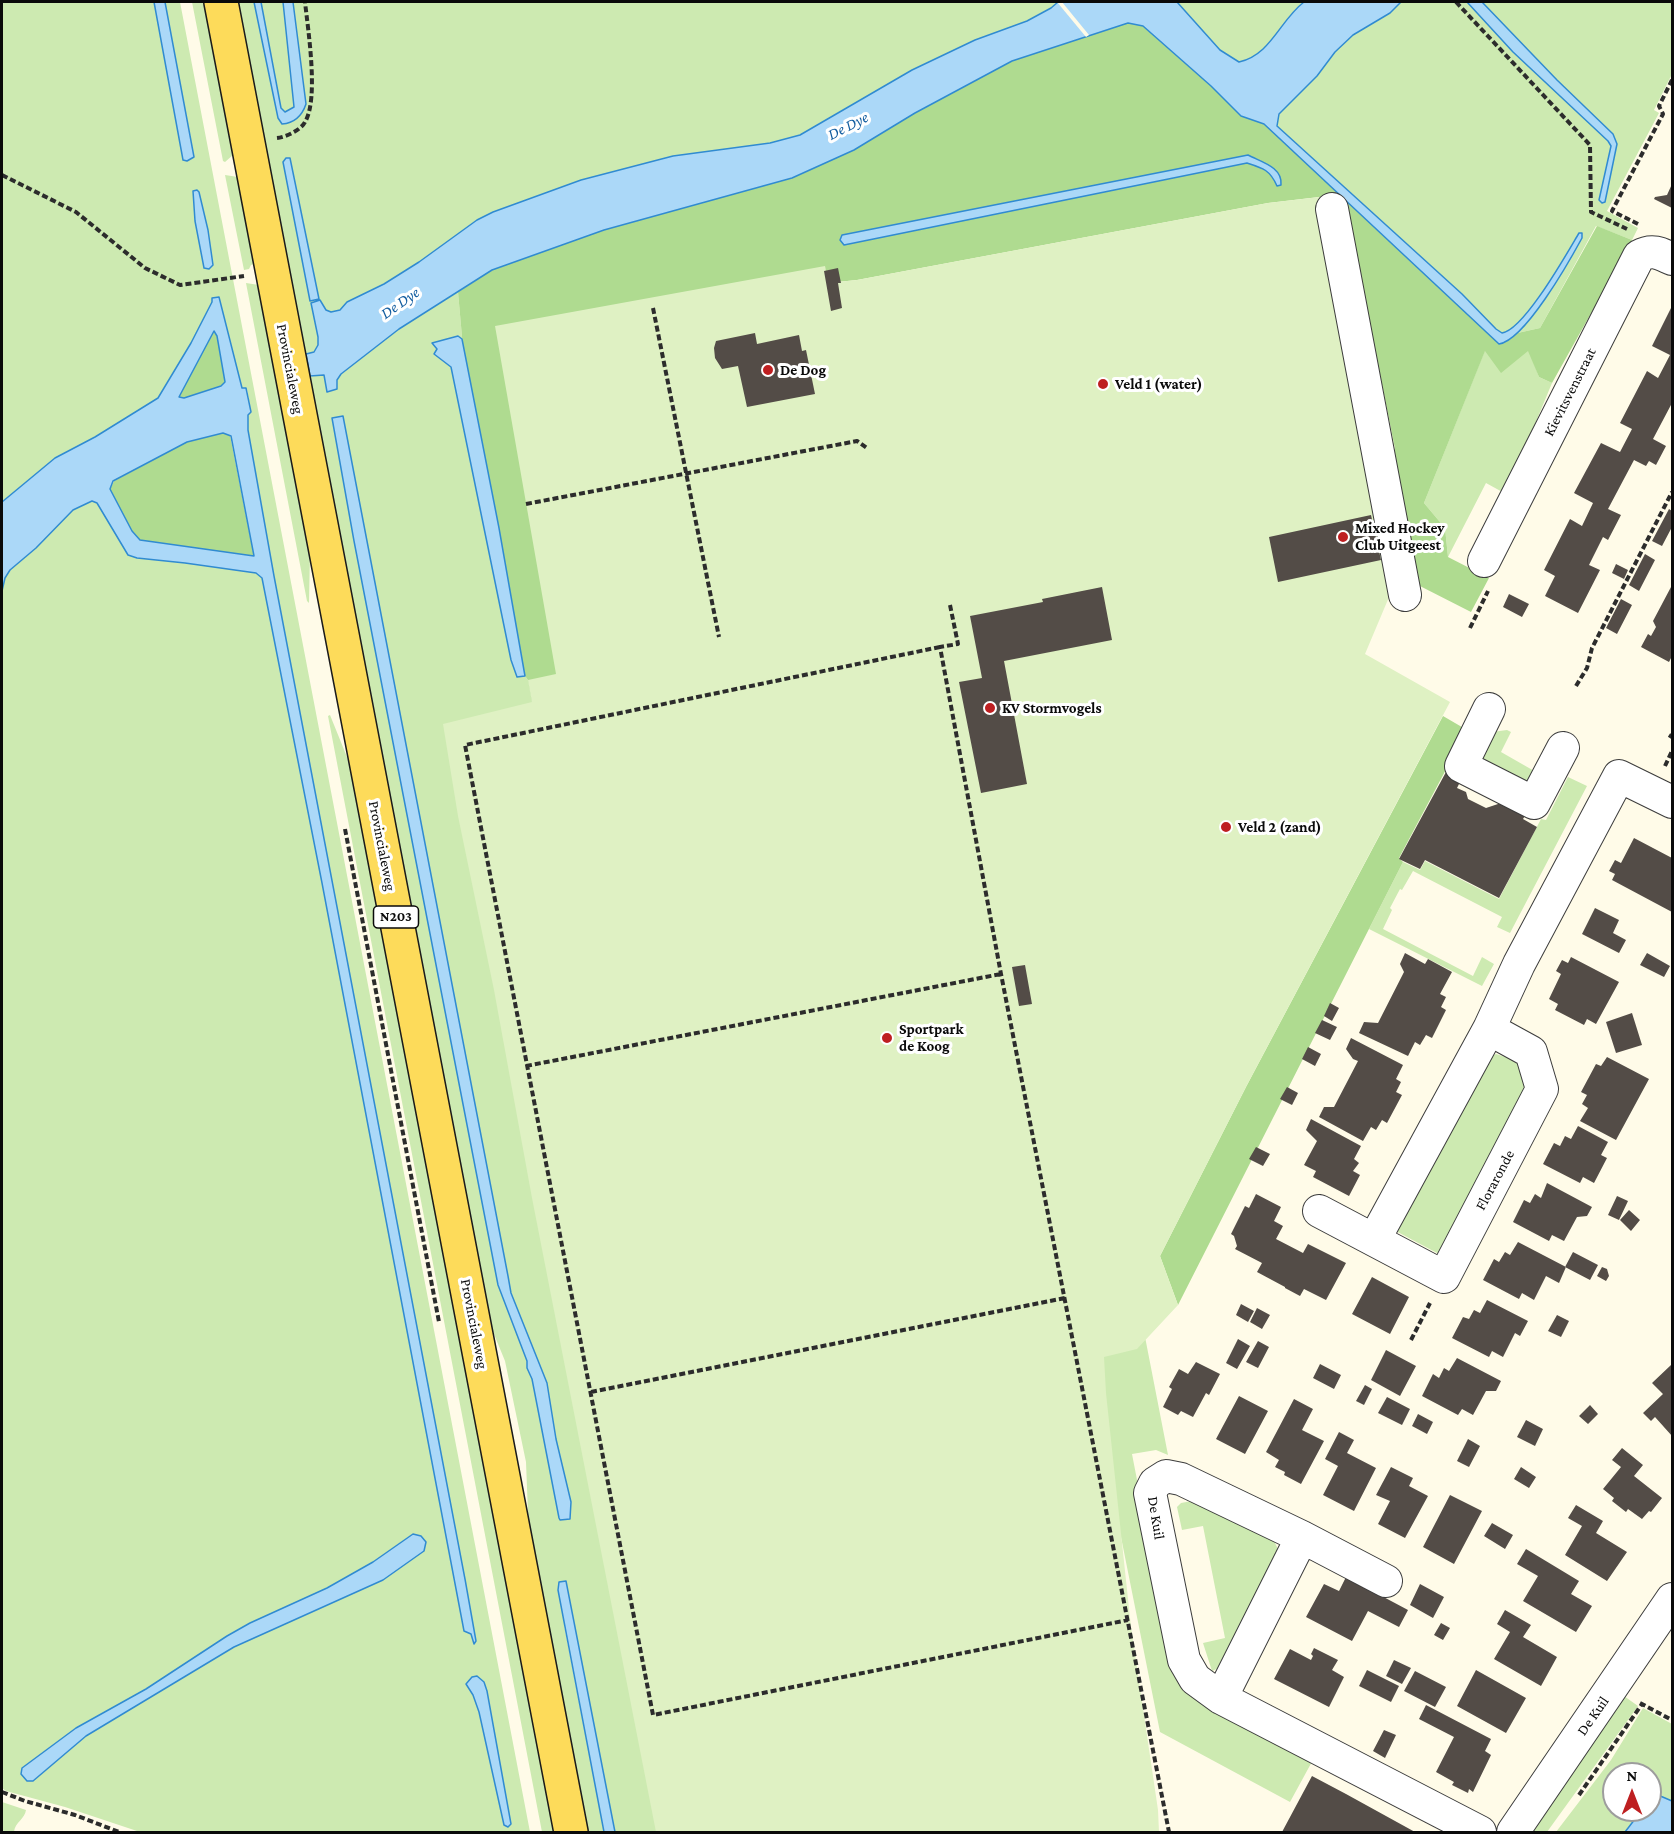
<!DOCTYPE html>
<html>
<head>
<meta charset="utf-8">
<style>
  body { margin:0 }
  #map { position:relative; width:1674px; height:1834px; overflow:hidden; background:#fffbe8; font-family:"Crimson Pro",serif }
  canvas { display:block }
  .frame { position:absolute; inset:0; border:3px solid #0a0a0a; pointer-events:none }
  .north { position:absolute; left:1602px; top:1762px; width:60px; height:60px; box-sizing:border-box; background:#fff; border:2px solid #9d9d9d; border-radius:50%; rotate:0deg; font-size:16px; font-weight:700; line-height:24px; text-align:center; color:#0a0a0a }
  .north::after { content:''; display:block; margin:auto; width:21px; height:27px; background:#be1f21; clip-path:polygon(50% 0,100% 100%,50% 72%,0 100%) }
</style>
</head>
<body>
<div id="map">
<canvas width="1674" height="1834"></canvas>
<div class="frame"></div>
<div class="north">N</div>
</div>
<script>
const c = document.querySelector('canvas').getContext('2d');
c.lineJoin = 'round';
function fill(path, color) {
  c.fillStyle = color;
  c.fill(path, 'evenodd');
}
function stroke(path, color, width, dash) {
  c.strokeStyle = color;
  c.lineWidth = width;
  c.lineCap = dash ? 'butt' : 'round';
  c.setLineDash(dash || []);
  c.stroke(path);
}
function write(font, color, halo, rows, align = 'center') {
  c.font = font + ' "Crimson Pro",serif';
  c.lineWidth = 6;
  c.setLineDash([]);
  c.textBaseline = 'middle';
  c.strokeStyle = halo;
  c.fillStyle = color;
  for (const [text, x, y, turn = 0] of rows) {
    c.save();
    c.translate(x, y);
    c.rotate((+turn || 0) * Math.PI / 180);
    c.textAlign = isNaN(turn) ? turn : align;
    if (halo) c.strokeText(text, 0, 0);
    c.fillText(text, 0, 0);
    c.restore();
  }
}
const green = new Path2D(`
  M2,2h155l33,158 4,-4 -29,-154h15l350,1830h-390l-75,-25 -59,-16 -4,-3v-1197l3,-13 5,-8 26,-22 37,-38 19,-9 5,2 40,55 48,5 72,10 5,5 26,120 176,933 7,3 5,7 -202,-1065 -26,-146v-16l3,-2 -4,-23 -5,-1 -23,-90h-7v4l-21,41 -32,55 -64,39 -40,21 -53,44zM413,1534l8,2 5,6 -68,49 -124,56 -148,89 -53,45 -11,-13 54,-40 70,-39 81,-53 23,-13 77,-35 46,-26zM477,1676l7,6 3,9 24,133 -3,3 -4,-2 -25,-113 -6,-17z
  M192,2h12l29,153 -8,7 -2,-1z
  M235,2h836l-303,170 -450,165v8l-4,7 -8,2 -4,-2z
  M1177,2h127c-24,18 -33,53 -65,60l-19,-12z
  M1401,2h271v72l-18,36 5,3 -52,98 31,17 -6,12 -36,-14 -56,102 -27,6 -16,1 -220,-209 2,-12 38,-38 18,-24 18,-17 37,-22z
  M225,175l13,2 16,87 -3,1 -2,4 -5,1z
  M246,283l13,2 51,268 -1,50 -2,-2z
  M458,292l5,56 -1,-9 -25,9 -2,6 16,12 60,294 6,16h8l3,4 4,22 145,1130h-62l-49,-251 -2,44 40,207h-19l-56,-293 -3,-77 -21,-101 -18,-44 -180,-940 17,-2 13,5 4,-6 58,-45zM343,417l168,876 36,90 9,56 3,79 -27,-139 -5,-11v-7l-29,-76 -144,-744 -22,-122z
  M1485,350h44l10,27 13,6 -46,111 -20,-11 -38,74 -3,-29 -21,-25z
  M330,715l19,47 205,1070h-12l-214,-1116z
  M1507,730l4,2 -10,20 35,20 -8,12 -50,-26 14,-26z
  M1568,777l19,9 -77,147 -13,-6 5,-10 -89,-46 -11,19 -2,-1 -10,19 2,2 -9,19 90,47 9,-19 12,7 -12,22 -113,-57 34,-67 17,8 5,-9 74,38 42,-80 5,1z
  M1028,1023l111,283 29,149 -12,-5 -24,4 41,212 141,92 -24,44 -130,-70 -45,-225z
  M1496,1054l16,5 12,10 2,19 -87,166 -47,-25 87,-166z
  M1192,1501l82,40 5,10 -60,117 -7,3 -9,-28 22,-5 -22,-112 -21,4 -5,-23 4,-4z
  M1624,1696l14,10 -91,126h-14z
  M1643,1708l29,16v77l-14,-6 -8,6v-27h-36v36h28l-17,22h-69l55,-72z
  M2,1802l24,8c-1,9 -11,12 -12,22h-12z`);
const forest = new Path2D(`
  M1128,23l15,3 68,60 30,30 23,8 233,211 16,-1 27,-6 57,-102 35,14 -80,143 -13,-6 -11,-26 -27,22 -16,-22 -61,152 21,25 3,29 41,21 -18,34 -55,-28 -23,-135h2l-34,-169 -25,-85 -68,8 -411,77 -30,3 -2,-17 52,343 -345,93 -4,-22 -3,-4 -26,-148 -36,-180 -5,-56 34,-22 42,-17 70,-23 188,-52 62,-28 61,-37 97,-52z
  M213,331l4,5 8,46 -4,4 -37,12 -6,-1z
  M223,433l7,2 24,122 -114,-17 -8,-9 -22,-42 4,-8 73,-39z
  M1443,716l24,14 -68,128 4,4 -225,443 -18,-49 87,-171z`);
const pitch = new Path2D(`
  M1337,195l24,85 34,169 -2,1 -1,140 -27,64 85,48 -203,383 -87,171 18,49 -41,44 -33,8 2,36 25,234 27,183 1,22h-503l-124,-634 -38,-208 -36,-174 -15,-92 89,-22 -4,-22 28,-6 -61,-348 330,-60 3,17 29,-3 411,-77z`);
const water = new Path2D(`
  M154,2h11l29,155 -7,4 -4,-1z
  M254,2h7l20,106 4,4 9,-5 -11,-105h10l13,102c-4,12 -11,19 -24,20l-4,-6z
  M1058,2h119l43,48 19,12c32,-7 41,-42 65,-60h97l-11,11 -37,22 -18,17 -18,24 -38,38 -2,12 185,168 34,35 6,4c22,-3 65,-80 77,-100h3v5c-13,24 -57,102 -83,106l-235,-220 -23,-8 -30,-30 -68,-60 -15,-3 -116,38 -97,52 -61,37 -62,28 -188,52 -112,40 -93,59 -58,45 -4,6v9l-10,3 -3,-17 -14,1 -4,-22 8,-2 4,-7v-8l-7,-34 9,-3 6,10 5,2 9,-2 7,-8 37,-18 35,-22 58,-42 16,-8 88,-32 92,-24 97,-13 30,-8 112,-65 63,-30 52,-19 24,-13z
  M1467,2h15l75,78 56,54 4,10 -12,58 -3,1 -3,-3 12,-54 -3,-5 -95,-89z
  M1248,155c13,7 35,12 33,30l-4,1c-7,-16 -14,-18 -30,-23l-403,82 -4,-5 2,-5z
  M286,158h4l29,141 -9,2 -27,-139z
  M197,190l2,2 9,38 5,35 -4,4 -5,-1 -9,-47 -2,-30z
  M219,297l23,91h4l5,24 -3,3v15l26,146 191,1003 11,62 -2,3 -3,-10 -7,-3 -142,-748 -60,-305 -6,-5 -71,-10 -48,-5 -9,-3 -31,-52 -5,-2 -19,9 -37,38 -26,22 -5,8 -3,13v-89l53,-44 40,-21 63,-39 33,-55 21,-41v-4zM214,331l3,5 8,46 -4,4 -37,12 -5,-1zM223,433l8,3 23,120 -114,-16 -8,-9 -22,-42 3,-8 74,-39z
  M458,336l4,3 37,189 26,148 -8,1 -6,-17 -60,-293 -17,-13 3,-5 -5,-6z
  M343,416l165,860 3,17 36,90 9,56 15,63 -1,17 -10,1 -1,-2 -27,-139 -5,-11v-7l-29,-76 -144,-744 -22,-123z
  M413,1534l8,2 5,6 -2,9 -41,29 -149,67 -148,89 -53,45h-6l-6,-7 1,-6 54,-40 70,-39 81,-53 23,-13 77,-35 46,-26z
  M566,1581l49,251h-11l-46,-242 1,-8z
  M477,1676l7,6 3,9 24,133 -3,3 -4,-2 -25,-113 -6,-17 -7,-11 6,-7z
  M1658,1795l14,6v31h-47l17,-22h8v-9z`);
const pier = new Path2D(`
  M1057,2h5l27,33 -3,2z`);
const building = new Path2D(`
  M1672,184v24l-18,-9 1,-2 12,-2z
  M838,268l3,15h-3l4,25 -11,3 -7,-40z
  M1672,306v97l-19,36 13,7 -10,19 -7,-4 -3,5 -12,-6 -26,49 13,6 -13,25 -5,-3 -14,28 11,5 -22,43 -33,-17 10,-20 -11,-6 26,-51 12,7 11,-23 -19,-10 27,-50 19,9 12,-23 -12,-6 27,-52 11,7 12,-23 -18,-9z
  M755,333l2,11 42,-9 3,16 4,-1 9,44 -68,13 -9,-41 -16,3 -7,-11 -1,-10 2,-7z
  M1669,509l3,2v16l-10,19 -10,-5z
  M1371,515l10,45 -103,22 -9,-45z
  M1645,554l10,6 -16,31 -10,-6z
  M1616,564l12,6 -4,9 -12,-6z
  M1102,587l10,53 -108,21 23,123 -46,9 -22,-111 23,-4 -12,-62 73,-14 -1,-3z
  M1671,587l1,1v68l-3,6 -28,-15 7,-13 3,2 5,-9 -3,-6z
  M1509,594l20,10 -7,13 -19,-10z
  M1621,599l11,6 -15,29 -11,-6z
  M1446,772l15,8 -4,8 9,4 2,7 18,9 18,-6 22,12 -3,5 14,8 -38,71 -74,-38 -5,9 -21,-10z
  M1634,838l38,20v54l-60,-32 3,-6 -6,-3 6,-11 6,3z
  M1595,908l24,12 -6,13 13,7 -7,13 -37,-19z
  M1405,953l20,11 3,-5 24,13 -12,22 6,3 -5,10 5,3 -14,28 -6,-3 -6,10 -5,-3 -7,14 -49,-23 5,-11 14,1 26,-51 -4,-8z
  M1647,953l23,13 -6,11 -24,-12z
  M1571,957l48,25 -23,42 -9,-5 -3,6 -29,-15 3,-6 -9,-5 12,-25 -5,-3 6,-11 6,3z
  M1025,965l7,39 -13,2 -7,-39z
  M1330,1003l9,5 -7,13 -8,-5z
  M1632,1013l10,32 -26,8 -10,-31z
  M1322,1020l15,7 -7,13 -15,-7z
  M1351,1038l52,27 -7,14 5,3 -5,10 6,3 -15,28 -5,-3 -6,10 -5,-3 -8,14 -44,-24 5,-10h10l24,-46 -5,-2 -7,-10z
  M1308,1047l13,7 -6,12 -13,-7z
  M1607,1057l42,22 -33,61 -36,-19 8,-13 -6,-4 5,-9 -6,-3 15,-28 5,2z
  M1287,1087l11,6 -6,12 -12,-6z
  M1311,1119l50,27 -7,13 5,4 -6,8 7,4 -11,21 -36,-19 3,-6 -12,-6 13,-24 -11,-11z
  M1578,1126l30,16 -7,13 6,3 -13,25 -11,-6 -3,6 -37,-19 11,-21 6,3 5,-10 6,3z
  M1256,1147l14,7 -7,12 -14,-7z
  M1547,1183l45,24 -5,9 -10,1 -13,24 -12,-6 -3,6 -36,-19 11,-22 6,3 5,-9 6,4z
  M1256,1194l25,13 -7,14 9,5 -7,13 27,14 5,-9 38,19 -20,37 -22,-11 -4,7 -15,-8v-1l-28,-15 5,-9 -27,-14 2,-3 -3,-10 -3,-2 14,-28 4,2z
  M1617,1196l11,5 -9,19 -11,-5z
  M1629,1210l11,10 -9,11 -11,-11z
  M1518,1242l48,25 -7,16 -13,-7 -12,24 -12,-7 -3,6 -36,-19 11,-21 5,3 6,-10 5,3z
  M1573,1252l25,13 -8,15 -25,-13z
  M1602,1267l5,2 2,7 -3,5 -9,-5z
  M1372,1277l37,20 -19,37 -38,-20z
  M1487,1300l41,21 -8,15 -5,-3 -12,24 -11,-6 -3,6 -37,-19 11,-21 6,2 5,-9 6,3z
  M1241,1304l13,7 -6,11 -12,-7z
  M1257,1308l13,7 -8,14 -12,-7z
  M1557,1315l12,6 -8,16 -13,-6z
  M1238,1339l12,7 -13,23 -11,-6z
  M1258,1341l11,6 -11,21 -12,-6z
  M1386,1350l30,16 -16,30 -29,-16z
  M1457,1358l44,23 -5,10h-10l-13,24 -11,-6 -4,6 -36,-19 11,-22 6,4 5,-10 5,3z
  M1196,1362l24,12 -11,21 -3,-2 -13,24 -12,-6 -3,4 -15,-8 9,-18 -3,-2 10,-18 9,5z
  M1320,1364l21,11 -7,14 -21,-11z
  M1671,1365l1,1v70l-17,-19 -4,4 -8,-8 20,-19 -11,-11z
  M1365,1385l7,4 -8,16 -8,-4z
  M1239,1396l29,15 -23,43 -29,-15z
  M1387,1397l23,12 -8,16 -24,-12z
  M1294,1399l19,10 -11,21 22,11 -23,43 -17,-9 1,-3 -10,-5 4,-7 -13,-8z
  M1590,1405l8,9 -10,10 -9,-8z
  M1418,1414l15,8 -6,12 -15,-8z
  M1526,1420l17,9 -8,17 -18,-9z
  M1339,1432l15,8 -7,13 29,15 -22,43 -31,-16 15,-29 -13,-7z
  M1468,1439l12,7 -11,21 -12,-6z
  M1622,1448l21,17 -9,11 28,22 -11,14 -2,-1 -7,8 -14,-10 -2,3 -14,-11 2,-3 -11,-9 18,-22 -9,-7z
  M1391,1467l22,11 -4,8 19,10 -23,42 -27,-14 12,-23 -14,-6z
  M1521,1467l15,10 -7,11 -15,-9z
  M1450,1495l32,16 -28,53 -31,-17z
  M1576,1505l27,16 -7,12 31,19 -20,29 -42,-26 17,-29 -14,-8z
  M1492,1523l21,12 -8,14 -21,-13z
  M1526,1549l53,32 -8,13 21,12 -16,26 -53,-31 15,-25 -21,-12z
  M1346,1577l62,33 -9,17 -31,-16 -16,30 -46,-24 18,-33 15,7z
  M1420,1584l24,13 -11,21 -23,-13z
  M1505,1610l26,15 -8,12 34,20 -16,29 -47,-27 16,-27 -13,-8z
  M1441,1623l9,5 -7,12 -9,-5z
  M1314,1648l24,12 -6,10 12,7 -15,30 -55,-28 16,-30 21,11 2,-4 -2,-2z
  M1394,1660l17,8 -9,16 -16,-8z
  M1367,1670l32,16 -8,16 -32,-16z
  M1476,1670l50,28 -20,35 -49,-27z
  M1415,1671l31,16 -11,20 -31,-16z
  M1426,1705l65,34 -6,12 6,4 -18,37 -4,-3 -1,4 -16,-8 2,-3 -18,-10 18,-35 -35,-18z
  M1384,1730l12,5 -11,23 -12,-7z
  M1312,1776l34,18 69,38h-133z`);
const path = new Path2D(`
  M1456,2l134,143 1,67 36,17
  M277,138c9,-1 24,-8 28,-16 14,-23 3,-92 0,-120
  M2,175l74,37 69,56 35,17 64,-9
  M1638,224l-26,-13 51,-97 -4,-8 13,-26
  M653,308l66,329
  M526,504l331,-63 10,7
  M950,605l8,39 -18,3 61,327 168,858
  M1470,628l18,-37
  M940,647l-475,98 188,970 475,-95
  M1576,686l11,-18 5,-20 80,-156
  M1669,735l3,2
  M1665,766l7,-15
  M345,829l94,493
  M526,1066l475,-92
  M1411,1340l19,-37
  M591,1392l474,-94
  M1640,1703l32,17
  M2,1792l23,9 50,14 44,17
  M1579,1795l63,-91`);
const minor = new Path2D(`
  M1332,209l73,386
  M1484,561l155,-305c13,-7 21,-3 33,3
  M1489,709l-28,57 73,37 29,-55
  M1319,1211l125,66 98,-188 -11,-37 -42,-23
  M1374,1240l115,-211 30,-65 100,-188 53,26
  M1302,1537l84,44
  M1221,1698l81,-161 -121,-58 -15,-3 -11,7 -5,10 34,167 11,19 26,19 259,134
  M1513,1832l159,-233`);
const major = new Path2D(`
  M221,2l350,1830`);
const markers = [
  [768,370,6,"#be1f21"],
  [1103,384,6,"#be1f21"],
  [1343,537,6,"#be1f21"],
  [990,708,6,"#be1f21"],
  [1226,827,6,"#be1f21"],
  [887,1038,6,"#be1f21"]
];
const shields = [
  [396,917,45]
];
const shieldNames = [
  ["N203",396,917]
];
const streetNames = [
  ["Provincialeweg",290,369,79],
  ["Kievitsvenstraat",1570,392,-63],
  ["Provincialeweg",382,846,79],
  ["Floraronde",1495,1180,-62],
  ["Provincialeweg",474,1324,79],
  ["De Kuil",1156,1518,81],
  ["De Kuil",1593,1716,-55]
];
const poiNames = [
  ["De Dog",780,370],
  ["Veld 1 (water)",1115,384],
  ["Mixed Hockey",1355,528],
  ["Club Uitgeest",1355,545],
  ["KV Stormvogels",1002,708],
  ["Veld 2 (zand)",1238,827],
  ["Sportpark",899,1029],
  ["de Koog",899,1046]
];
const waterNames = [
  ["De Dye",848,126,-27],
  ["De Dye",400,303,-35]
];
fill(green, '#cdeab1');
fill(forest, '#afdb90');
fill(pitch, '#dff1c3');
fill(water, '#abd8f8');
stroke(water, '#308bd1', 1.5);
fill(pier, '#fffbe8');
fill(building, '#534c47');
stroke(minor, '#3d3d3d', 34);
stroke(major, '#1b1b1b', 36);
stroke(path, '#2c2c2c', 4, [6, 3]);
stroke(minor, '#fff', 32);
stroke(major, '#fddb5a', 33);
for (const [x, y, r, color] of markers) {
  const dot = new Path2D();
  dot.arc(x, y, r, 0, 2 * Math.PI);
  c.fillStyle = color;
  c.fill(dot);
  stroke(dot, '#fff', 2);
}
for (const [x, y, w] of shields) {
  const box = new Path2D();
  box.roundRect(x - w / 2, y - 11, w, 22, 4.5);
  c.fillStyle = '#fff';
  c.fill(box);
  stroke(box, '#0a0a0a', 1.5);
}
write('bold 14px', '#0a0a0a', null, shieldNames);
write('15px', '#0a0a0a', '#fff', streetNames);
write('bold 15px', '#0a0a0a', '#fff', poiNames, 'left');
write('italic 16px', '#115c9f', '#fff', waterNames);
</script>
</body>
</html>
